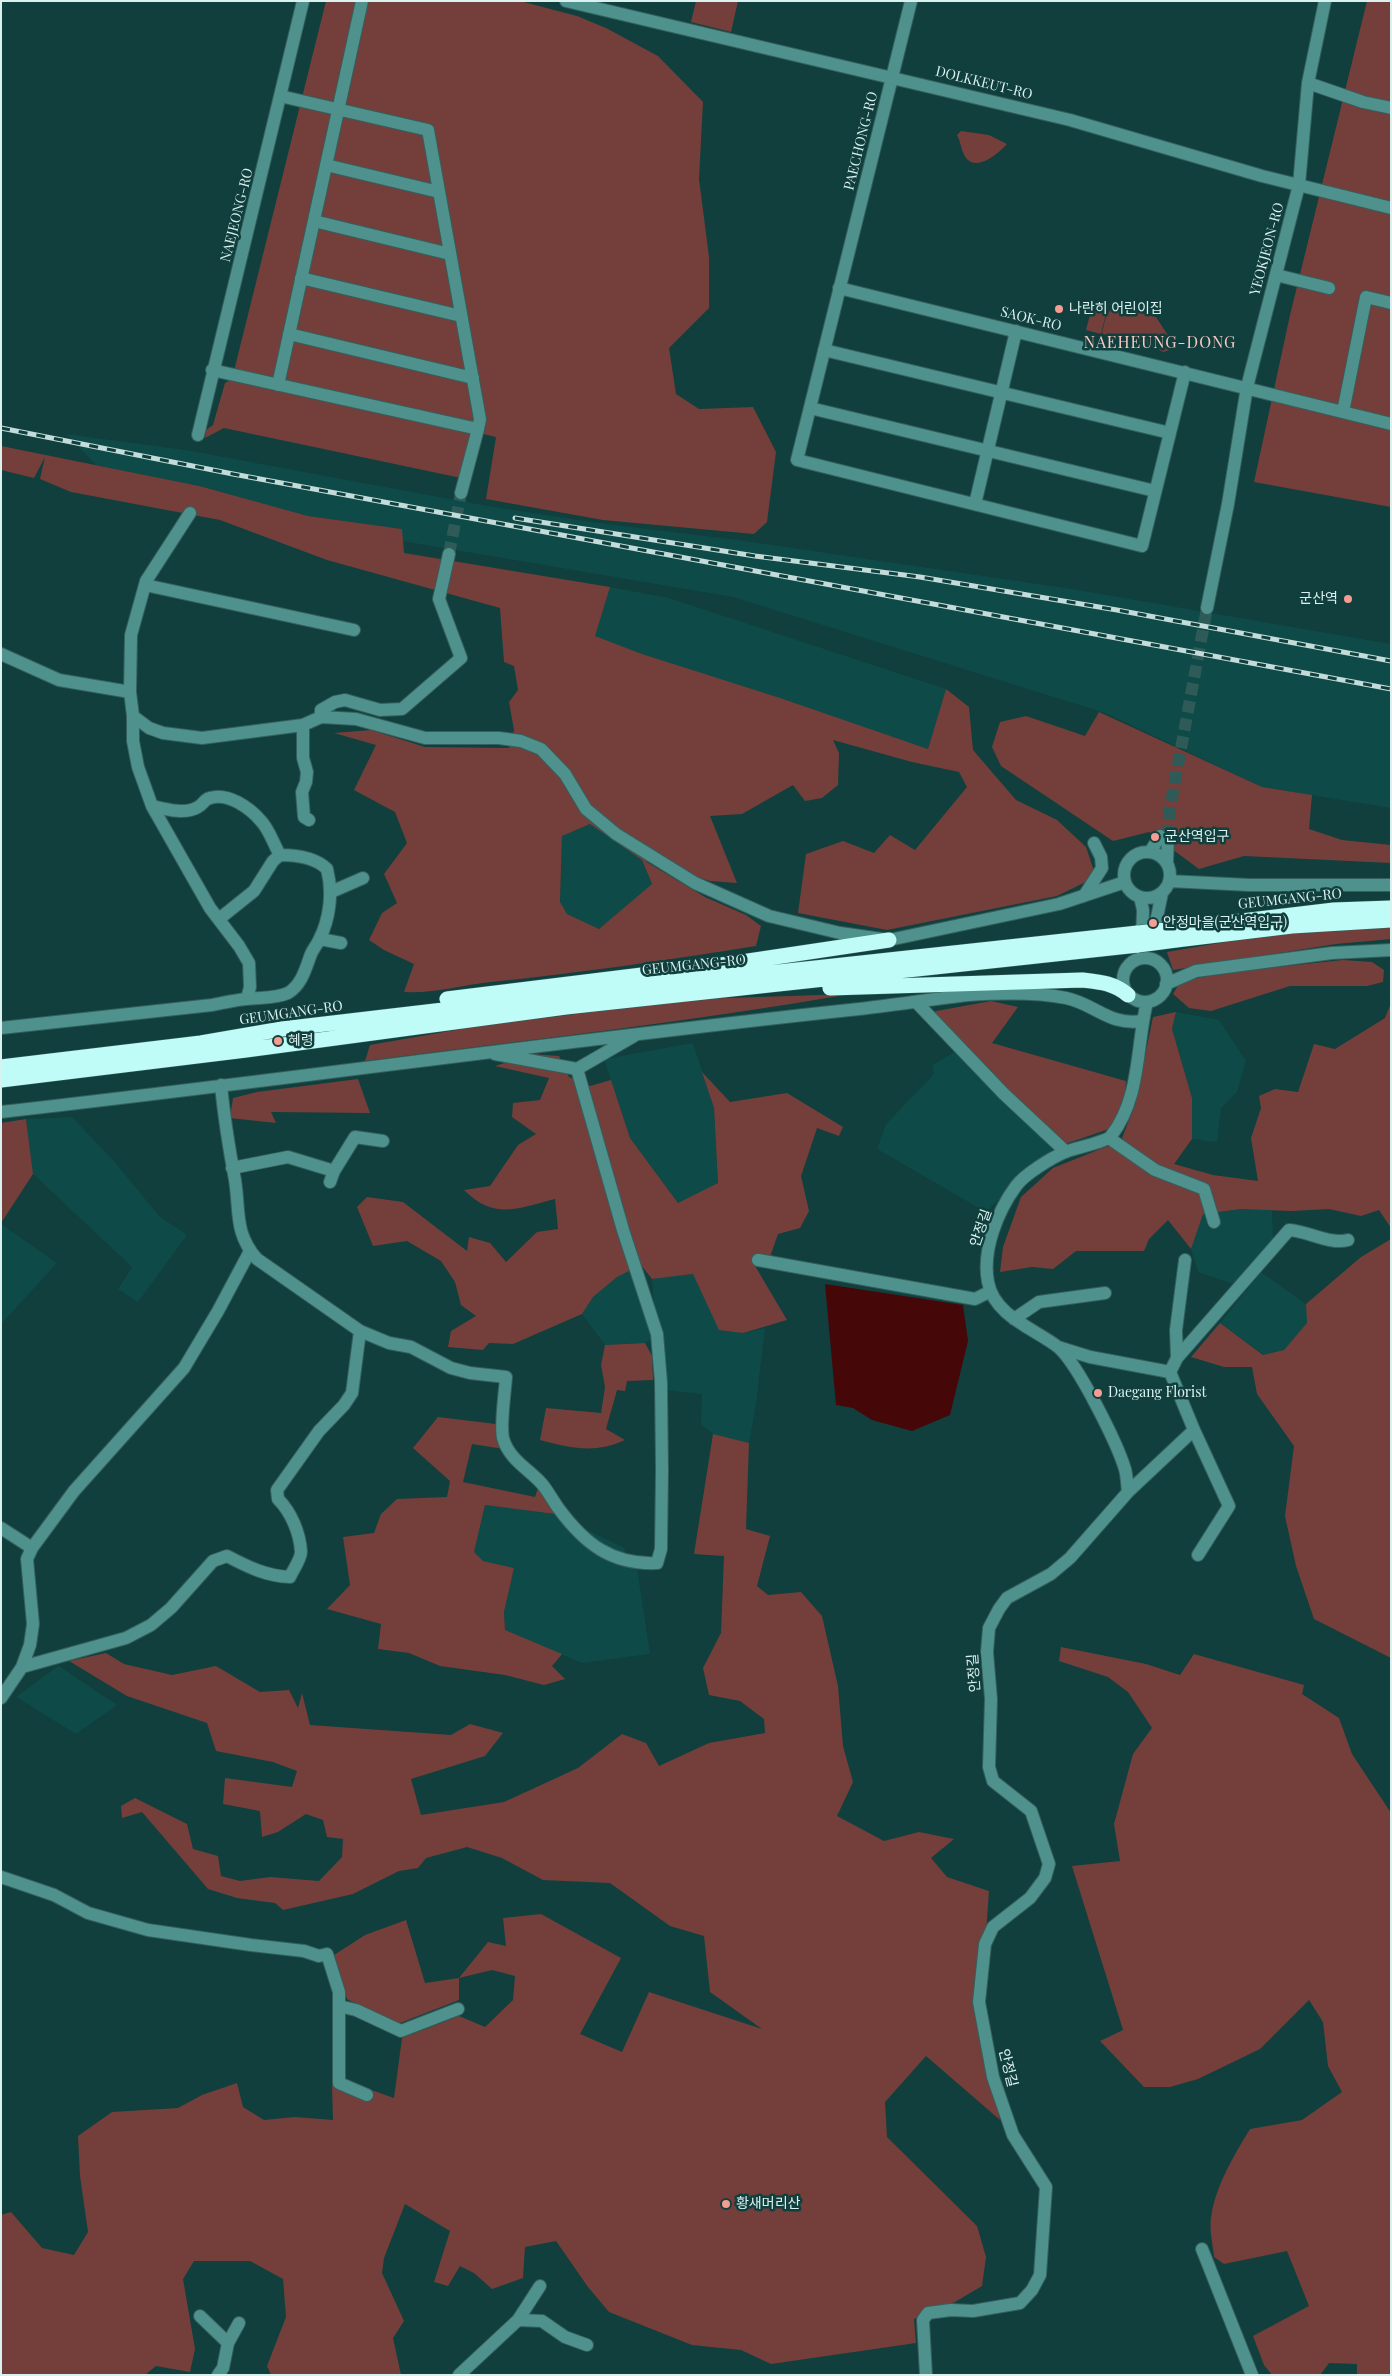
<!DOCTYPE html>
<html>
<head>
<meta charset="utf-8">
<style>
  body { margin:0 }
  #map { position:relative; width:1392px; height:2376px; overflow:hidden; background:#103f3d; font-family:"Playfair Display",serif }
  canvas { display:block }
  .frame { position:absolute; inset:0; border:2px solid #daf1ef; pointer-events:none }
</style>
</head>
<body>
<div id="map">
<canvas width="1392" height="2376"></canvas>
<div class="frame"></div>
</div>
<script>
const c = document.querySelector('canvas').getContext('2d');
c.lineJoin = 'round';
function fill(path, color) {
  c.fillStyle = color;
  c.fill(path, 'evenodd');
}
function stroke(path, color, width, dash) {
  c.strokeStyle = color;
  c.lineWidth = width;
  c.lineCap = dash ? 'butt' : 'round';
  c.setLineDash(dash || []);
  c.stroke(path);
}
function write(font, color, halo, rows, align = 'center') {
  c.font = font + ' "Playfair Display","Noto Sans KR",serif';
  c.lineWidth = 5;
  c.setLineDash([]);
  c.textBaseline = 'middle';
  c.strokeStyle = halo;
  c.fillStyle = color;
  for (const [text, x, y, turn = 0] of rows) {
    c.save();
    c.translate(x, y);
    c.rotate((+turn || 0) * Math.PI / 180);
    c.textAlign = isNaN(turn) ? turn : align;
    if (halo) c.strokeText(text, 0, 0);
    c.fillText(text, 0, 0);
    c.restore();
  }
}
const built = new Path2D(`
  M66,434l120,16 296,55 110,17 146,18 334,49 319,55v164l-129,-21 -157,-74 -372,-116 -331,-56v-12l-94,-13 -136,-35 -76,-16z
  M610,587l59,11 277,91 -18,60 -286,-95 -48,-18z
  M590,824l52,36 10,25 -53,44 -32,-15 -7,-11 2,-68z
  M1176,1012l43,8 27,41 -9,31 -16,16 -4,34 -25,-3v-41l-20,-69z
  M693,1043l21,65 4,75 -40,20 -48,-65 -26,-79z
  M955,1052l98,97 -67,63 -109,-63 9,-25 48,-50 -2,-9z
  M72,1117l42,44 45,55 28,19 -49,67 -20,-13 14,-22 -99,-93 -7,-55z
  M1241,1209l31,1 1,29 -37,46 -38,-13 -7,-23 11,-35z
  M1,1224l56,39 -56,61z
  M641,1265l13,39 -2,-25 41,-5 7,12 43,47 22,-5 -9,76 -7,39 -36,-9 -12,-10 1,-30 -36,-4 -7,-56 -14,9 -40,2 -23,-31 11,-17 24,-21z
  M1261,1272l45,32 2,19 -24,27 -20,5 -44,-32z
  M485,1505l70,9 69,34 3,8 10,12 13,86 -68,9 -77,-33 -1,-18 10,-44 -32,-7 -8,-9z
  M58,1666h1l58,39 -41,29 -60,-37z`);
const green = new Path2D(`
  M326,1h194l57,15 29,12 52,28 45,46 -4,77 10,78v51l-40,40 7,46 23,15 54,-2 23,45 -9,70 -13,12 -151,-14 -117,-21 10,-62 -30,-7 5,6 -10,42 -237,-50 -19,10 1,-8 7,-5 12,-42 7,-4z
  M696,1h42l-7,31 -40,-10z
  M1367,1h24v506l-137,-25 36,-167z
  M961,131l28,4 18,9c-8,9 -30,28 -41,14 -5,-7 -5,-16 -9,-23z
  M1093,303l15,3 -7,28 -15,-4z
  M1118,307l38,10 15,23 -1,10 -7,2 -9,-5 -18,-3 -11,-6 -16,-1 -7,-4c3,-11 3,-24 16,-26z
  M1,446l198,40 109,30 94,13 2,24 206,34 -15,49 47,18 138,44 148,51 18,-60 23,18 4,43 43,50 41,20 29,27 10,30 -39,19 -170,34 -89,-17 8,-59 37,-13 31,12 16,-18 25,15 52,-63 -8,-15 -47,-10 -79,-22 6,13 -1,32 -16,13 -17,3 -12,-16 -51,29 -32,2 27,67 -27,-2 -65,-20 60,36 41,18 15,11 -5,20c-88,14 -176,27 -265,36 -30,3 -58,12 -87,10l10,-28 -30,-14 -15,-10 13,-27 15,-10 -13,-29 23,-31 -12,-31 -41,-22 22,-45 -42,-12 37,-3 54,17 84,1 5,-18 -5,-28 9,-12 -4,-24 -10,-4 -4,-54 -173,-48 -107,-40 -149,-28 -31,-13 5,-22 -11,21 -33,-8zM590,824l52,36 10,24 -53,45 -32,-15 -7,-12 2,-66z
  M1099,712l163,75 50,8 -3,34 33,11 49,5v18l-147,-7 -45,13 -50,-37 -36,9 -112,-75 -9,-19 8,-25 26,-6 59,20z
  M1391,927v12l-55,5 -163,26 -6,-18 104,-18z
  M1343,960l29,2 12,8 -1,12 -16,4h-77l-79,25 -22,-3 -16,-14 7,-12 40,-9z
  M851,994c-161,28 -324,46 -486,67l5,-16 108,-19 219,-27z
  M991,1001l27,6 -26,36 134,38 -1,23 -13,24 -47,16 -85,-79 -49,-53z
  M1391,1003v225l-12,-18 -18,6 -32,-7 -38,2 -50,-2 -38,5 -12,35 -23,-29 -19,19 -5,12h-68l-23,18 -21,-2 -32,5 3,-25 18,-50 32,-29 55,-22 24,4 -10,-12 13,-33 18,-88 23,-5 -4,17 20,69v41l-18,25 39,11 45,6 -7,-43 10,-30 -2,-12 16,-7 23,3 16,-48 21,5 50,-31z
  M533,1054l26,2 10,21 21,9 21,-6 19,58 48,65 40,-20 -4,-75 -12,-36 28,30 57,-9 56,34 -4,9 -22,-8 -16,48 8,35 -9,17 -22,6 -8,23 -19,2 36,61 -44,13 -24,-3 -26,-56 -41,5 -11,-14 -24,12 -24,20 -11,17 -69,30 -24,-1 -6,7 -35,-3 3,-16 25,-15 -15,-11 -6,-23 -14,-21 -34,-20 -34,5 -16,-39 10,-10 36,5 64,49 2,-14 21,6 16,19 31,-30 21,-3 -3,-30c-37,9 -60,22 -91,-9l26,-4 28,-41 18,-11 -24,-17 1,-14 27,-3 9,-22 -54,-12z
  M358,1079l12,34 -99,-1 5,11 -46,-5 3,-20 24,-6z
  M26,1119l7,55 -32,49v-100z
  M1391,1239v419l-77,-39 -18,-53 -11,-50 9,-70 -37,-52 -5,-27h-28l-33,-10 29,-34 43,32 21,-5 23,-27 -1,-19 55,-47z
  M645,1343l7,13 1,24 -26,1 -2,10 -8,-1 -11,39 19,11c-30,14 -54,8 -85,0l6,-32 55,5 4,-26 -4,-22 4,-20z
  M438,1417l58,7 8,25 -32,-5 -9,38 72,15 4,-12 16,29 -70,-9 -11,47 9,9 31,7 -10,44 1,18 57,24 -10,12 13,13 -21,6 -39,-10 -65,-9 -31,-13 -31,-4 3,-25 -54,-15 23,-24 -7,-48 31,-4 7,-19 16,-15 50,-2 3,-16 -37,-33z
  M713,1434l36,9 -3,86 24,7 -13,50 11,9 33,-3 21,24 16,70 5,60 10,36 -16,34 47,25 35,-9 35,7 -23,19 16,19 42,14 -3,42 -8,10 -1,78 23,99 -74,-64 -41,46 2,35 90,89 9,31 -4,29 -27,16 -41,17 2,24 -145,21 -30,-14 -49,-5 -83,-33 -21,-25 -32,-46 -31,6 -2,31 -31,11 -18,-16 -14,-7 -12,20 -14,-4 16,-51 -45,-27 -21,54 -2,15 22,48 -11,17 8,37h-130l-4,-9 19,-49 -3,-38 -33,-18h-56l-11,18 12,70 -5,23 -34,-6 -11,9h-144v-160l10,-3 31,36 32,7 14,-23 -8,-56 -2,-40 34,-24 66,-4 24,-13 35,-12 6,24 21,13 31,-3 38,3 -1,-35 14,-4 48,17 8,-60 57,-22 26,11 28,-27 2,-24 -23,-6 -33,8v22l-64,25 -48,-26 -13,-44 31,-20 41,-15 19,63 34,-5 29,-36 18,4 -3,-28 38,-4 80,44 -41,76 42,18 27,-60 113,37 -52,-37 -6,-56 -34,-10 -60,-43 -67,-3 -41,-22 -35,-11 -41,11 -8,10 -19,3 -46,23 -70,16 -8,-7 -38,-5 -29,-9 -66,-77 -20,6 -1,-12 14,-8 52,26 6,25 25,7 3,20 19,5 30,-4 49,4 23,-24 1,-18 -16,-2 -4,-17 -17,-6 -28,18 -16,5 -2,-26 -37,-7 2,-26 67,9 5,-16 -24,-9 -57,-11 -9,-28 -80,-27 -58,-35 37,-8 18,11 48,11 44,-9 44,26 29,-2 9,18 4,-15 8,32 141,10 19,-11 33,9 -18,23 -74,23 10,36 83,-13 74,-34 44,-34 24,9 13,23 50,-23 56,-10 -1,-14 -24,-18 -31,-6 -6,-27 18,-35 3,-77 -30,-2z
  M1061,1647l85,17 34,11 14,-21 110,31 -2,9 37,24 13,36 39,59v562h-34v-11l-28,-1 -9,12h-48l-8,-10 -11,-29 56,-30 -22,-55 -63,13 -10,-7c-1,-12 -5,-27 -3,-39 4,-31 23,-63 39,-89l52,-9 40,-28 -14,-26 -5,-44 -14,-22 -49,49 -62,30 -28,8h-26l-44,-46 23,-11 -51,-164 48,-5 -6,-37 19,-70 19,-26 -24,-36 -20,-15 -49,-16z`);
const water = new Path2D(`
  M825,1284l138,21 5,36 -18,74 -38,16 -40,-11 -19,-12 -17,-3z`);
const minorTunnel = new Path2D(`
  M449,554l12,-61
  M1168,837l2,-29 37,-200`);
const minor = new Path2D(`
  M566,1l504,119 192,56 129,32
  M911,1l-114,459 345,86 43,-174
  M1308,83l55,19 28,6
  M326,165l113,27
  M314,221l136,33
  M1276,275l53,13
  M301,278l160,38
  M839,288l552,136
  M289,334l184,44
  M824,350l346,83
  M212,370l266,59 2,-10 -52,-289 -148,-34
  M278,385l84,-384
  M810,408l345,83
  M1343,412l23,-115 25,6
  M198,435l105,-434
  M461,493l17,-64
  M975,504l41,-173
  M190,513l-44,68 -15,54 -1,57 3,24v25l5,26 14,39 58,102 29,38 10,17 1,24 -3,12
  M145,585l209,45
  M1207,608l21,-104 19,-117 52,-202 9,-102 17,-82
  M1,654l58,26 71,12
  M133,716l16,12 14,5 39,5 101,-13 18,-8 35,2 69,19h74l22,3 20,8 24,25 21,35 30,25 79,49 74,33 71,17 49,7 170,-36 66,-22
  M321,717v-7l14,-8 10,-2 35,10 22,-1 59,-51 -22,-59 10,-45
  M303,725v33l4,14 -1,10 -4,10 2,25 5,3
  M1150,852l10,-16
  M1124 875a23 23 0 1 1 46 0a23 23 0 1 1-46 0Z
  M1167,862l1,-25
  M1169,881l80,4h142
  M331,892l32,-14
  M1084,896l18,-28 -1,-11 -7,-14
  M1140,897l3,13 -1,32
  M219,919l35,-28 19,-30 7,-6
  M320,939l21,4
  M1156,940v-18l6,-29
  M1123 980a22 22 0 1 1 44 0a22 22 0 1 1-44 0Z
  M1166,984l30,-13 136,-18 59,-3
  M917,1003l87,91 62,58
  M1,1028l211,-23c11,-2 23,-5 34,-6 14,-2 29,0 42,-6 14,-8 18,-26 23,-39 2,-5 6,-9 8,-14 11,-21 14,-48 8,-71 -12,-12 -31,-14 -47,-14 -6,-10 -11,-26 -19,-34 -11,-13 -33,-29 -51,-23 -6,1 -7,7 -12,9 -12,8 -33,2 -46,-1
  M495,1054l82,15
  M1,1112c286,-32 571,-73 858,-103 36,-4 73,-10 109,-14 32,-2 67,-3 98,3 29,6 43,28 76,23
  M1109,1138l46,32 49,19 10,33
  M232,1168l56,-11 46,14
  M330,1182l4,-11 21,-34 28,4
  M758,1260l217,39 14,-7
  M1014,1319l25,-17 66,-9
  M360,1331l29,12 22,4 40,21 19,5 36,4c-1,16 -6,47 -3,61 6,22 26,31 39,46 6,7 11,17 17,25 26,35 53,56 98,54l4,-14 1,-79 -1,-88 -4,-48 -34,-104 -46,-161 57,-33
  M1058,1347l32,10 80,15 7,-14 112,-128c19,1 41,15 59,10
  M1177,1358l-1,-28 9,-70
  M1170,1372l24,58 35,76 -31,49
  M1128,1492l66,-62
  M1,1528l31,20
  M22,1667l8,-22 3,-21 -6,-65 5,-11 42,-57 110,-123 34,-57 32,-60
  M1,1698l21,-31 104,-29 25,-13 20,-17 42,-47 14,-5c21,11 39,20 63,21 3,-7 11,-18 11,-25 -1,-19 -10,-40 -23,-53l-1,-9 42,-59 25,-26 8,-12 8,-62 -103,-72c-23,-26 -17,-48 -22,-79 -6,-32 -11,-63 -14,-95
  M1,1877l53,18 34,18 60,17 103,15 53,6 15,5 8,-2 12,38v91l28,12
  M339,2006l17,4 45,21 57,-22
  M1202,2249l50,126
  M200,2316l28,27
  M518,2320l22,-34
  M218,2375l5,-7 5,-25 11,-20
  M459,2375l59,-55 24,1 23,16 22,8
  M926,2375l-3,-55 5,-7 23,-3 22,1 47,-8 12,-13 8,-15 6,-88 -33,-52 -20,-58 -14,-75 6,-58 8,-17 37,-29 15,-20 4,-14 -18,-53 -38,-30 -4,-14 2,-68 -4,-47 2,-24 10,-19 8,-11 44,-24 19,-16 58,-66c-1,-7 -1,-16 -3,-23 -8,-26 -47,-105 -67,-122 -23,-18 -64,-31 -70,-65 -6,-31 9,-70 28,-96 9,-12 35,-28 49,-34 10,-4 41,-10 46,-16 30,-38 25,-90 36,-134`);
const highway = new Path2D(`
  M1175,929l159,-19 57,-2
  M1176,940l116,-14 99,-6
  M830,988l252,-8c18,2 32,3 46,15
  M447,999l268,-33 174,-26
  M1,1067l200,-24 81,-14 340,-40 516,-56
  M1,1080l245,-30 320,-43 572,-62`);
const rail = new Path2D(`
  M1,428l232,46 1158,215
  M515,518l240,38 165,21 197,33 274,51`);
const highwayBridge = new Path2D(`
  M1138,933l37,-4
  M1138,945l38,-5`);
const markers = [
  [1059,309,5,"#f59c93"],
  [1348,599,5,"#f59c93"],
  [1155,837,5,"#f59c93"],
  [1153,923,5,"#f59c93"],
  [278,1041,5,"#f59c93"],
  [1098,1393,5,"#f59c93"],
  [726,2204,5,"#f59c93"]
];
const streetNames = [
  ["DOLKKEUT-RO",984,83,14],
  ["PAECHONG-RO",861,141,-76],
  ["NAEJEONG-RO",237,215,-76],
  ["YEOKJEON-RO",1267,249,-75],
  ["SAOK-RO",1031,319,14],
  ["GEUMGANG-RO",1290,899,-6],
  ["GEUMGANG-RO",694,965,-6],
  ["GEUMGANG-RO",291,1013,-8],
  ["안정길",981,1228,-71],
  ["안정길",974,1673,-94],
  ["안정길",1008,2068,76]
];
const poiNames = [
  ["나란히 어린이집",1069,309],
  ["군산역",1338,599,"right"],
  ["군산역입구",1165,837],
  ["안정마을(군산역입구)",1163,923],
  ["혜령",288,1041],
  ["Daegang Florist",1108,1393],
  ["황새머리산",736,2204]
];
const quarterNames = [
  ["NAEHEUNG-DONG",1160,343]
];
fill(built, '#0d4a48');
fill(green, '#743f3a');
fill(water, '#460708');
stroke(minorTunnel, '#2e5a58', 12, [12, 6]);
stroke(minor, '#345f5d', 14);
stroke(highway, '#345f5d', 16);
stroke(minor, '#4e918d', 12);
stroke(highway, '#bffbf7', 15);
stroke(rail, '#c3dcda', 5);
stroke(rail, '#103f3d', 3, [9]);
stroke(highwayBridge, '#345f5d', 16, []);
stroke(highwayBridge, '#bffbf7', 15);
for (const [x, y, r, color] of markers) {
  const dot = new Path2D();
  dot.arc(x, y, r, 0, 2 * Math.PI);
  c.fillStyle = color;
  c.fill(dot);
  stroke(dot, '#103f3d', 2);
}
write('14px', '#daf1ef', '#103f3d', streetNames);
write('14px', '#daf1ef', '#103f3d', poiNames, 'left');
c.letterSpacing = '1px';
write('16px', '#fdc9c3', '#103f3d', quarterNames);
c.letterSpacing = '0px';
</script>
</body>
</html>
